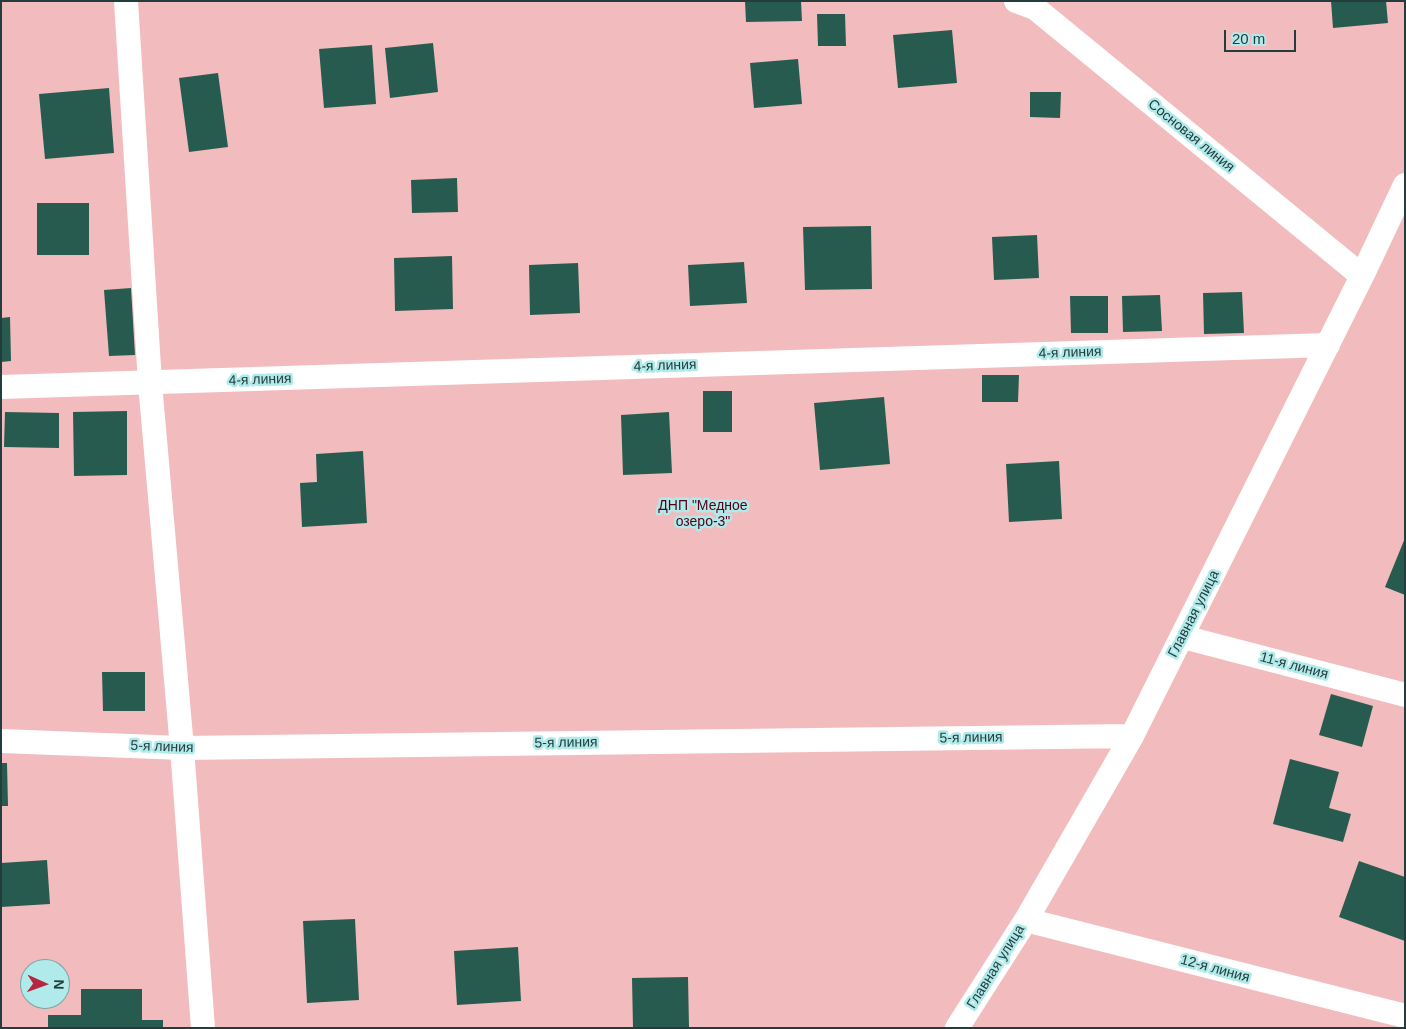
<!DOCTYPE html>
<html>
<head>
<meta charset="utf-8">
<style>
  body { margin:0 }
  #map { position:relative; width:1406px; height:1029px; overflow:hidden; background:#b1eaea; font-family:Helvetica,sans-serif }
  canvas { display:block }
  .frame { position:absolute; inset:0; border:2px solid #253c3c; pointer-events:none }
  .north { position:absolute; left:20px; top:959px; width:50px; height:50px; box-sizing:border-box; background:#b1eaea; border:1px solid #79a4a4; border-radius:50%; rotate:92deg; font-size:14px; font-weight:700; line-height:20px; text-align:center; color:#253c3c }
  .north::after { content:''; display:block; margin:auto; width:18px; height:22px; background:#b72540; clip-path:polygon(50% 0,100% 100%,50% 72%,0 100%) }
  .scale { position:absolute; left:1224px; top:30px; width:72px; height:22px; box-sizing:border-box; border:2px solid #253c3c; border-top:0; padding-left:6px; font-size:15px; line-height:18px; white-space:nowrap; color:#253c3c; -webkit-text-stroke:4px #b1eaea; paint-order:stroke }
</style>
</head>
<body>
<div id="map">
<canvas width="1406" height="1029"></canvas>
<div class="frame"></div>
<div class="north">N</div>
<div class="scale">20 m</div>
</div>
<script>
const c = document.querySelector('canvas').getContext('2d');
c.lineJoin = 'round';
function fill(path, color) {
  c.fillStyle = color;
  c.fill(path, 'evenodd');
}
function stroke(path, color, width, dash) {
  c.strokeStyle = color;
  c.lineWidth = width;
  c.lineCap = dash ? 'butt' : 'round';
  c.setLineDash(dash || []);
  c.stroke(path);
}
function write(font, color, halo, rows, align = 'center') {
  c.font = font + ' Helvetica,sans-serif';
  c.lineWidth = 5;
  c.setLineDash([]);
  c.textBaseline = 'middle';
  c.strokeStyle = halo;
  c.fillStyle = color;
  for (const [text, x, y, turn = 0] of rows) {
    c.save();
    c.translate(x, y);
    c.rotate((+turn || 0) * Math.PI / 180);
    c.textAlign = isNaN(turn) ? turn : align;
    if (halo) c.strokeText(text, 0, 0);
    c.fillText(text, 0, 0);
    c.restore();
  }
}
const green = new Path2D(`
  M1,1h1404v1027h-1404zM30,969h30v30h-30z`);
const building = new Path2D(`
  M745,1h56l1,20 -56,1z
  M1331,1h55l2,22 -55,5z
  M817,14h28l1,32h-28z
  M952,30l5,53 -59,5 -5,-53z
  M433,43l5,49 -48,6 -5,-50z
  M372,45l4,59 -52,4 -5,-59z
  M798,59l4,45 -48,4 -4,-45z
  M218,73l10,74 -39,5 -10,-74z
  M109,88l5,65 -69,6 -6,-65z
  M1030,92h31l-1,26 -30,-1z
  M457,178l1,34 -46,1 -1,-33z
  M37,203h52v52h-52z
  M871,226l1,63 -67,1 -2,-63z
  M1037,235l2,43 -45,2 -2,-43z
  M452,256l1,53 -58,2 -1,-53z
  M744,262l3,41 -57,3 -2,-41z
  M578,263l2,50 -50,2 -1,-50z
  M131,288l4,67 -26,1 -5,-66z
  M1242,292l2,41 -40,1 -1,-41z
  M1160,295l2,36 -39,1 -1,-36z
  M1070,296h38v37h-37z
  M10,317l1,44 -10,1v-44z
  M982,375h37l-1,27h-36z
  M703,391h29v41h-29z
  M884,397l6,67 -70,6 -6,-67z
  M127,411v64l-53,1 -1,-64z
  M5,412l54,1v35l-55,-1z
  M669,412l3,61 -49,2 -2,-60z
  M363,451l4,72 -65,4 -2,-44 17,-1 -1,-28z
  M1059,461l3,58 -53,3 -3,-58z
  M1405,538v57l-20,-8z
  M102,672h43v39h-42z
  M1331,694l42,12 -11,41 -43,-12z
  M1290,759l49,13 -10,36 22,6 -8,28 -70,-18z
  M1,763h6l1,43h-7z
  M47,860l3,44 -49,3v-44z
  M1359,861l46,16v64l-66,-24z
  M355,919l4,81 -52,3 -4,-82z
  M518,947l3,54 -64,4 -3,-54z
  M688,977l1,50 -56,1 -1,-50z
  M81,989h61v31h21v8h-115v-13h33z`);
const minor = new Path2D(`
  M126,1l24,382 32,365 21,280
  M1016,1l19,7 327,268
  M1,387l1327,-42
  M1183,637l222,58
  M1,741l181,7 950,-12
  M1026,920l379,96
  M957,1028l69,-108 106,-184 230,-460 43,-91`);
const streetNames = [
  ["Сосновая линия",1191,136,39],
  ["4-я линия",1070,353,-2],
  ["4-я линия",665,366,-2],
  ["4-я линия",260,380,-2],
  ["Главная улица",1194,614,-63],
  ["11-я линия",1294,666,15],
  ["5-я линия",971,738,-1],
  ["5-я линия",566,743,-1],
  ["5-я линия",162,747,2],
  ["Главная улица",996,967,-58],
  ["12-я линия",1215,969,15]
];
const parkNames = [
  ["ДНП \"Медное",703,506],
  ["озеро-3\"",703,522]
];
fill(green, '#f2bbbd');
fill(building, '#285b4f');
stroke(minor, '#fff', 24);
write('14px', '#253c3c', '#b1eaea', streetNames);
write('14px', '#570015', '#b1eaea', parkNames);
</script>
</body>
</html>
